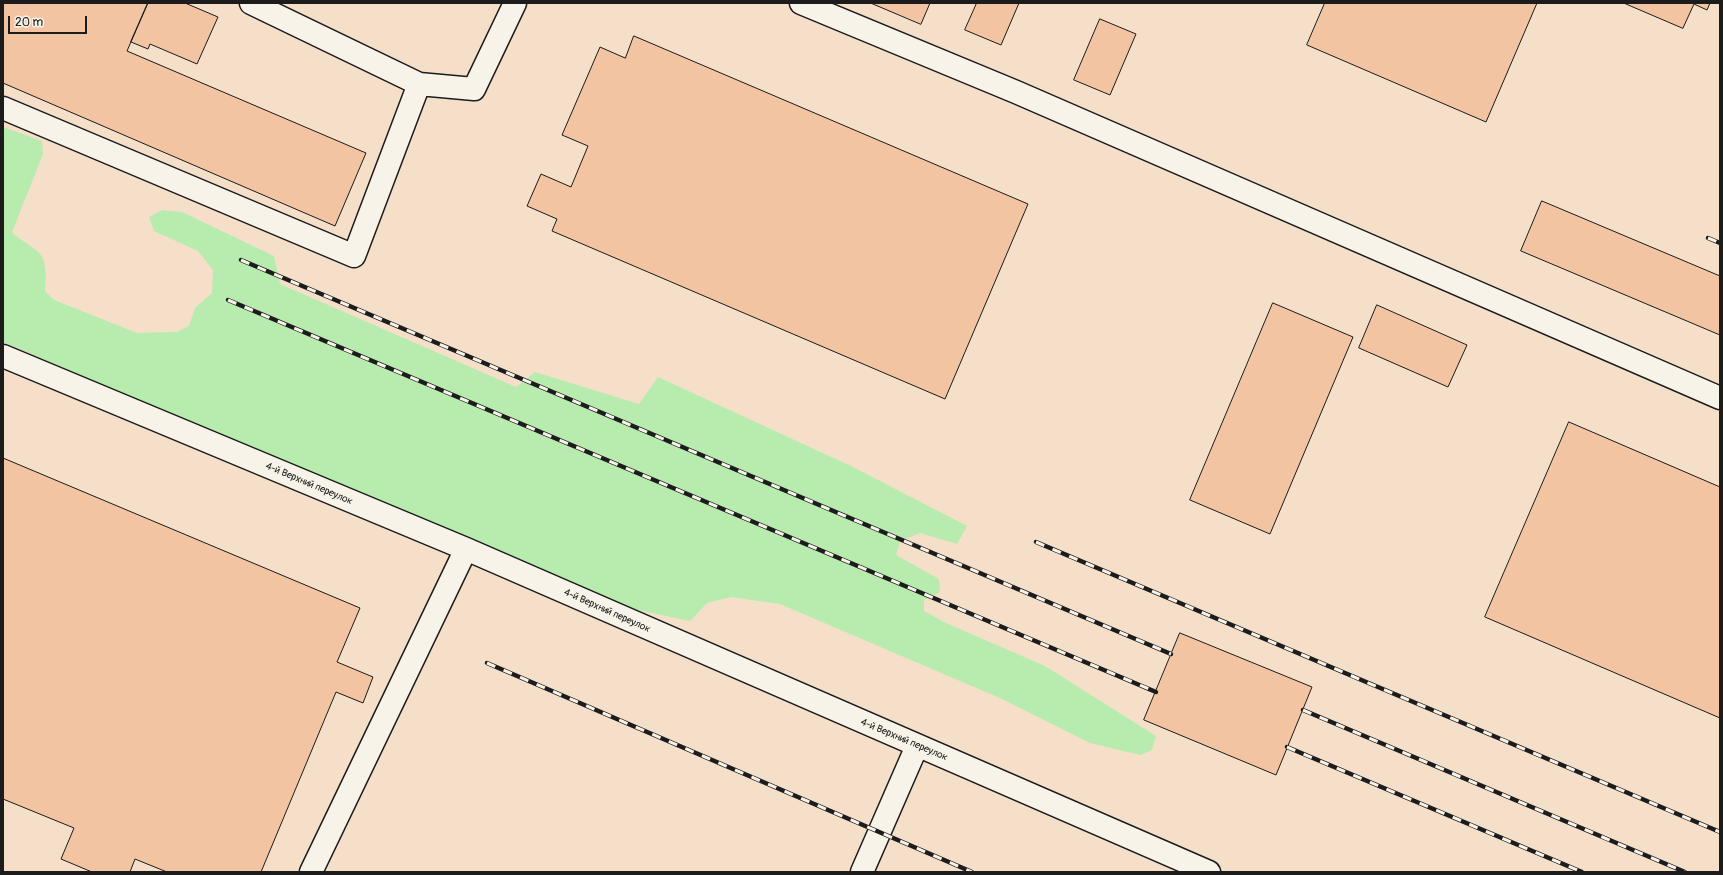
<!DOCTYPE html>
<html>
<head>
<meta charset="utf-8">
<style>
  body { margin:0 }
  #map { position:relative; width:1723px; height:875px; overflow:hidden; background:#f6eada; font-family:Pangolin,sans-serif }
  canvas { display:block }
  .frame { position:absolute; inset:0; border:4px solid #1c1c1c; pointer-events:none }
  .scale { position:absolute; left:8px; top:16px; width:79px; height:18px; box-sizing:border-box; border:2px solid #1c1c1c; border-top:0; padding-left:5px; font-size:12px; line-height:14px; white-space:nowrap; color:#1c1c1c; -webkit-text-stroke:3px #f7f3e8; paint-order:stroke }
</style>
</head>
<body>
<div id="map">
<canvas width="1723" height="875"></canvas>
<div class="frame"></div>
<div class="scale">20 m</div>
</div>
<script>
const c = document.querySelector('canvas').getContext('2d');
c.lineJoin = 'round';
function fill(path, color) {
  c.fillStyle = color;
  c.fill(path, 'evenodd');
}
function stroke(path, color, width, dash) {
  c.strokeStyle = color;
  c.lineWidth = width;
  c.lineCap = dash ? 'butt' : 'round';
  c.setLineDash(dash || []);
  c.stroke(path);
}
function write(font, color, halo, rows, align = 'center') {
  c.font = font + ' Pangolin,sans-serif';
  c.lineWidth = 3;
  c.setLineDash([]);
  c.textBaseline = 'middle';
  c.strokeStyle = halo;
  c.fillStyle = color;
  for (const [text, x, y, turn = 0] of rows) {
    c.save();
    c.translate(x, y);
    c.rotate((+turn || 0) * Math.PI / 180);
    c.textAlign = isNaN(turn) ? turn : align;
    if (halo) c.strokeText(text, 0, 0);
    c.fillText(text, 0, 0);
    c.restore();
  }
}
const built = new Path2D(`
  M3,3h1717v869h-1717z`);
const green = new Path2D(`
  M3,127l39,14 1,13 -31,78c8,9 20,13 28,22 7,8 6,27 5,37l9,9 83,33 40,-1 12,-6 6,-18 17,-15 1,-23 -15,-19 -44,-20 -5,-14 13,-7 20,2 92,44 6,28 236,103 19,-15 104,32 19,-27 195,90 114,59 -10,18 -37,-11 -20,8 -4,14 43,24 1,13 -16,8v11l22,12 99,43 111,70 -4,14 -12,5 -50,-12 -88,-44 -222,-95 -49,-7 -24,6 -17,18 -67,-14 -620,-265z`);
const building = new Path2D(`
  M3,3h145l-21,48 239,102 -31,73 -332,-143z
  M148,3h37l33,14 -21,47 -47,-20 -2,5 -17,-7z
  M871,3h59l-9,21z
  M977,3h42l-18,42 -36,-15z
  M1325,3h212l-51,119 -179,-77z
  M1624,3h86l-3,7 -13,-6 -11,24z
  M1100,19l36,15 -26,61 -36,-15z
  M634,36l394,168 -83,195 -393,-168 5,-12 -30,-13 14,-32 30,13 17,-41 -26,-11 38,-88 25,11z
  M1542,201l178,75v59l-199,-84z
  M1273,303l80,34 -83,197 -80,-34z
  M1377,305l90,40 -19,42 -89,-39z
  M1569,422l151,65v231l-235,-101z
  M3,458l357,150 -23,54 36,15 -10,26 -27,-11 -75,180h-94l-32,-13 -5,13h-38l-31,-13 13,-31 -71,-29z
  M1180,633l132,54 -36,88 -132,-55z`);
const minor = new Path2D(`
  M251,3l168,81
  M801,3l215,89 704,306
  M3,108l351,148 65,-172 55,5 41,-86
  M3,356l463,193 743,323
  M311,872l155,-323
  M862,872l55,-126`);
const rail = new Path2D(`
  M1708,238l12,5
  M241,260l930,394
  M228,300l928,392
  M1036,542l684,290
  M487,663l485,209
  M1303,710l382,162
  M1287,747l295,125`);
const streetNames = [
  ["4-й Верхний переулок",309,484,23],
  ["4-й Верхний переулок",607,611,24],
  ["4-й Верхний переулок",904,740,23]
];
fill(built, '#f5dfc9');
fill(green, '#b7ecae');
fill(building, '#f2c4a1');
stroke(building, '#1c1c1c', 1);
stroke(minor, '#1c1c1c', 25);
stroke(minor, '#f7f3e8', 22);
stroke(rail, '#1c1c1c', 4.5);
stroke(rail, '#f7f3e8', 3, [9]);
write('10px', '#1c1c1c', '#f7f3e8', streetNames);
</script>
</body>
</html>
